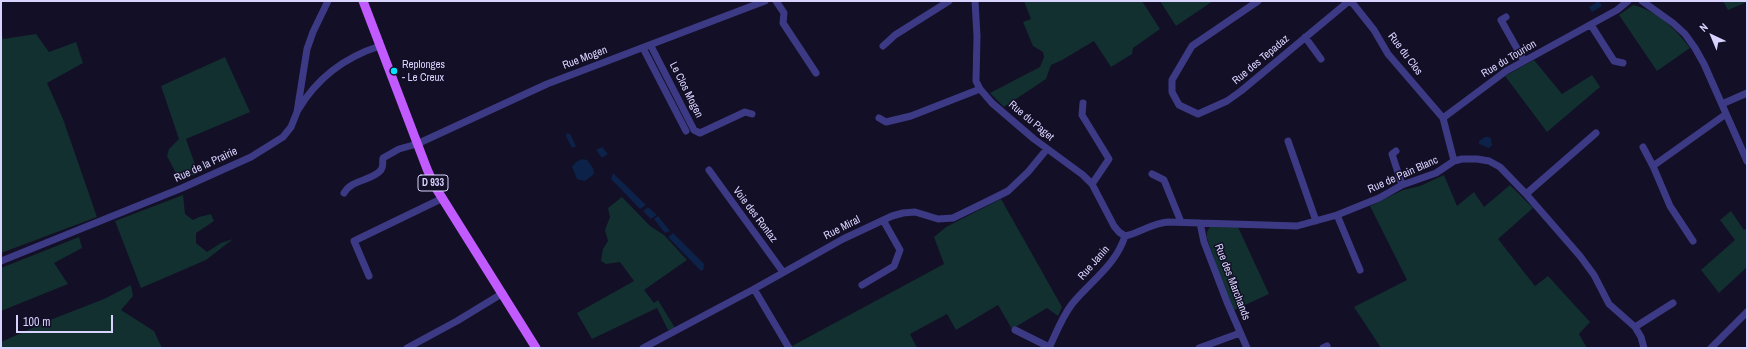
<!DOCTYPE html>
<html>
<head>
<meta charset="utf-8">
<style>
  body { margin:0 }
  #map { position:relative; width:1748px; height:349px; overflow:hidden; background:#130f26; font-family:"Archivo Narrow",sans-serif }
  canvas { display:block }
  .frame { position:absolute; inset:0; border:2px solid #d9d4ff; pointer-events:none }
  .north { position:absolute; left:1692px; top:16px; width:40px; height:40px; -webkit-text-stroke:3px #130f26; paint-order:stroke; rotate:316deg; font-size:11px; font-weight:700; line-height:16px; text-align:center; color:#d9d4ff }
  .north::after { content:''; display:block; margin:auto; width:14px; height:18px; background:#d9d4ff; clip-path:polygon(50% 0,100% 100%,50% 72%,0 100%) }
  .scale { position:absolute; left:16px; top:315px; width:97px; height:18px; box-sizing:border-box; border:2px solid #d9d4ff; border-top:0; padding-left:5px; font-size:12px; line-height:14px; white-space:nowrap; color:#d9d4ff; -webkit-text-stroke:3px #130f26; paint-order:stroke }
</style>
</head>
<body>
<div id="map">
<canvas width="1748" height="349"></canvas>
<div class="frame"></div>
<div class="north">N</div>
<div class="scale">100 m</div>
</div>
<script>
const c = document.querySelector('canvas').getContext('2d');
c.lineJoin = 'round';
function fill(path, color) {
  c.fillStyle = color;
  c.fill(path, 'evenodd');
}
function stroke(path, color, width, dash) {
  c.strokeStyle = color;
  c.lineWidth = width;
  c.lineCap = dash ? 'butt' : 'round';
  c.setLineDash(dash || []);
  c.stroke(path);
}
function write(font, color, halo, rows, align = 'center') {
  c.font = font + ' "Archivo Narrow",sans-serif';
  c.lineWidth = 3;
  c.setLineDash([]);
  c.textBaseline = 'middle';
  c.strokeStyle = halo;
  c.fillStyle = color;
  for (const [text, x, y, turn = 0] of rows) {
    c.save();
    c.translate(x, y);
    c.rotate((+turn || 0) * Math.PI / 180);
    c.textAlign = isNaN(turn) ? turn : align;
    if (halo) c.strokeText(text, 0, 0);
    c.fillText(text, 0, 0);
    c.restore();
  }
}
const green = new Path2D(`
  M1024,1h118l18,28 -27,19 -1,6 -21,13 -17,-26 -32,19 -11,5 -5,14 -42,28 -14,-14 50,-26 4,-10 -1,-5 -10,-6 -10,-24 8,-3z
  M1160,1h53l-37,25z
  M1723,1h24v1l-19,8z
  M1633,5c24,6 43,24 57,43l-33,23 -38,-56z
  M1,31l2,8 33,-5 13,18 27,-10 7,21 -36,20 16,36 34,98 -96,36z
  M225,57l25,55 -64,27 12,34 -16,7 -4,-3 -11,-21 2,-7 10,-10 -18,-53z
  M1534,60l28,34 30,-19 8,12 -53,45 -42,-56z
  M1444,175l13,31 17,-14 10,15 26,-22 23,23 -35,31 37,47 13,-10 42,46 -11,12 8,14h-206l-27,-41 53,-27 -37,-74 33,-16 17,-4z
  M183,195l2,19 8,6 6,-3 12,-3 3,7 -18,12v10l11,9 14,-9 12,-4 -27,21 -65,28 -26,-67z
  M622,197l28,29 14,9 23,25 -43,30 10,13 4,-3 17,28 -7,2 -11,-22 -65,31 -15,-26 57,-32 -14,-19 -14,2 -5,-3 2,-12 5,-8 -3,-11 5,-13 -2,-9z
  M1001,199l61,108 -4,9 -11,-8 -35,21 -14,-24 -42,25 -9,-16 -37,20 7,14h-124l-1,-2 152,-82 -10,-27 12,-10z
  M1731,211l13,19 3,-2v39l-28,26 -18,-23 34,-30 -15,-20z
  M1210,227h28l31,67 -37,17 -25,-73v-6z
  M79,237l3,11 -28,15 14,21 -67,27v-43z
  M131,285l2,11 -12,14 33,21 8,17h-161v-6l49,-22 54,-21z`);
const water = new Path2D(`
  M1595,1h4l3,5 -10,6 -3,-5 7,-4z
  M567,133l3,1 6,12 -4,2 -6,-12z
  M1485,137h4l2,2 1,6 -3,3 -10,-4v-3z
  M602,147l6,7 -6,4 -6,-8z
  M582,159l5,1 6,8 1,6 -9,7 -8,-2 -5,-12 4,-5z
  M613,173l33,32 -6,4 -29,-30z
  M648,207l9,8 -6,4 -8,-8z
  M658,216l12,15 -5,2 -11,-14z
  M673,233l32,32 -2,1 1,3 -3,2 -33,-34z`);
const minor = new Path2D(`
  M776,1l8,12 -1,10 33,50
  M975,1l2,35 -1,45 4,8 12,14 42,36 49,36 9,9 22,42 5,6 6,4
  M1258,1l-66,45 -20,34v12l7,13 19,9 29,-13 14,-10 108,-90
  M1351,1l23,29 14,24 55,64
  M1642,1l31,22 12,11 10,14 9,16 43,97
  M1506,17l-5,3 23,41
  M1591,25l23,36 9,2
  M1305,37l16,22
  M651,46l43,84 6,3 45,-21 7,2
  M883,46l12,-11 54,-34
  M643,48l43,83
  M1083,103l-1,12 27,44 -17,25
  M1722,104l25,-11
  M298,110c19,-32 47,-53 82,-64
  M879,118l7,4 25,-6 69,-27
  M1288,141l28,80
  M1643,147l10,19
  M1396,151l-4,3 10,31
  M1454,161l-11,-43 63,-47 111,-61 11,-9
  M709,170l74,102
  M1152,174l12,6 17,42
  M344,193c8,-14 28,-12 37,-23 3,-4 1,-8 2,-12l16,-9 18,-5 130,-60 218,-83
  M1526,194l70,-61
  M1337,215l23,55
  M1200,223l4,19 23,60 20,46
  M1693,241l-23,-35 -17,-40 73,-52
  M1,261l181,-73 69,-31 32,-20 8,-10 6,-15 10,-63 6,-17 15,-31
  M369,276l-15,-35 89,-43
  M862,285l32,-19 6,-16 -17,-30
  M754,289l35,59
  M1635,327l38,-24
  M1015,330l34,17
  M407,348l50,-27 46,-28
  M643,348l111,-59 89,-50 49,-23 11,-3 12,-1 23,7 15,-1 37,-18 18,-9 20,-19 19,-23
  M1049,348c7,-15 13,-31 23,-44 19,-23 44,-39 53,-68 15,-3 27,-13 43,-14l129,4 40,-11 42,-17 23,-13 34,-12 18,-12 8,-2h15l12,2 11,6 26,27 54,62 14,19 15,29 26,23 6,10 3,11
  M1199,348l41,-15
  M1323,348l4,-2
  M1711,348l36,-36`);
const major = new Path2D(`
  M363,1l64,168 7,16 102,163`);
const markers = [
  [394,71,4,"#00e5ff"]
];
const shields = [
  [433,183,30]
];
const shieldNames = [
  ["D 933",433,183]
];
const streetNames = [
  ["Rue du Clos",1405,54,53],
  ["Rue Mogen",585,58,-21],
  ["Rue du Tourion",1509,59,-31],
  ["Rue des Tepadaz",1261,60,-40],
  ["Le Clos Mogen",686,90,63],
  ["Rue du Paget",1031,121,40],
  ["Rue de la Prairie",206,165,-25],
  ["Rue de Pain Blanc",1403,175,-24],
  ["Voie des Rontaz",755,215,53],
  ["Rue Miral",842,228,-27],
  ["Rue Janin",1094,263,-49],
  ["Rue des Marchands",1232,282,69]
];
const poiNames = [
  ["Replonges",402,65],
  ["- Le Creux",402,78]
];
fill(green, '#12302f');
fill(water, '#0c2248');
stroke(minor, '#3d3a85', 7);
stroke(major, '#c25bff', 9);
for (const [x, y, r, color] of markers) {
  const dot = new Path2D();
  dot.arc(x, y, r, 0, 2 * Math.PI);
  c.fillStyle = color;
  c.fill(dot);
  stroke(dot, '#130f26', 1.5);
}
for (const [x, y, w] of shields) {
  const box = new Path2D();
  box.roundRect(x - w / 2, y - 8, w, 16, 3);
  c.fillStyle = '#130f26';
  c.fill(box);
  stroke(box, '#d9d4ff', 1);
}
write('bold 10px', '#d9d4ff', null, shieldNames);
write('11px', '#d9d4ff', '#130f26', streetNames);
write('11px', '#d9d4ff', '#130f26', poiNames, 'left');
</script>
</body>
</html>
